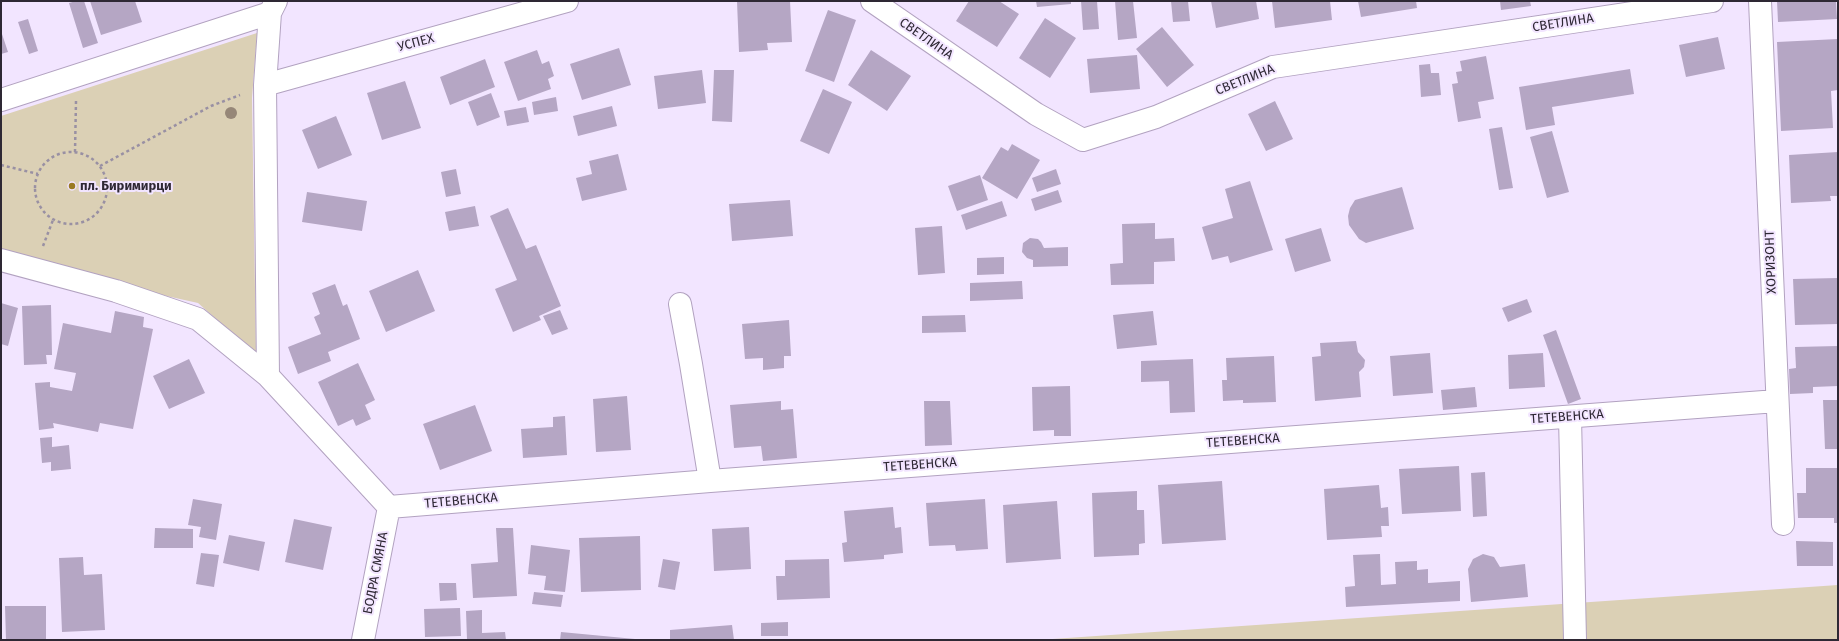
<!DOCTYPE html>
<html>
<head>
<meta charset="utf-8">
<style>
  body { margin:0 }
  #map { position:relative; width:1839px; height:641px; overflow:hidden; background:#f2e5ff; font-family:"Fira Sans",sans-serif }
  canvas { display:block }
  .frame { position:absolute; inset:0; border:2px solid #2e2834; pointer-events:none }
</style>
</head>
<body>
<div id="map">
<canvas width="1839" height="641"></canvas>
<div class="frame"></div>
</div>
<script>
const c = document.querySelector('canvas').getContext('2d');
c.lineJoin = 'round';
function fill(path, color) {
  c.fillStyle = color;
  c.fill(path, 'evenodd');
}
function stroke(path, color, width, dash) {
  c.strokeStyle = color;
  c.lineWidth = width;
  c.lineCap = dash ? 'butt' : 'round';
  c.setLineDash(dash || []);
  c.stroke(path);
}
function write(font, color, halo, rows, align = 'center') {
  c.font = font + ' "Fira Sans",sans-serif';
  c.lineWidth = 4;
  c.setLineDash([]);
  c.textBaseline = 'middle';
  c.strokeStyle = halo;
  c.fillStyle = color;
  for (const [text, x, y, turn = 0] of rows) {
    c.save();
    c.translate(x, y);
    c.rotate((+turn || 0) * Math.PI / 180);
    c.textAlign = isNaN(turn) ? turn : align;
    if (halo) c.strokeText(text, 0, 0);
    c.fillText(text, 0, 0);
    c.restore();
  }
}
const green = new Path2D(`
  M257,33l-5,65 4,256 -58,-51 -81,-18 -116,-36v-133z
  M1838,585v55h-800z`);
const building = new Path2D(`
  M76,1h8l14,42 -15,5 -14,-45z
  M90,1h45l7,21 -41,13z
  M737,1h53l2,41 -25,1 1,7 -29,2z
  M969,1h30l20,13 -22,33 -41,-26z
  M1036,1h35v3l-34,3z
  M1081,1h16l2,28 -16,1z
  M1115,1h18l4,37 -19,2z
  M1171,1h17l2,20 -17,1z
  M1211,1h45l3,18 -43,9z
  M1272,1h58l2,19 -57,8z
  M1358,1h58l1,7 -56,9z
  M1500,1h30l1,5 -30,4z
  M1777,1h59l1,18 -59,3z
  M828,10l28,10 -22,62 -29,-11z
  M1045,18l31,20 -26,40 -31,-20z
  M28,19l10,32 -9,3 -11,-32z
  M1162,27l32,38 -27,22 -31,-38z
  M1,31l7,21 -7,2z
  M1718,37l7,32 -39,8 -7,-32z
  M1838,39v51l-7,1 2,37 -52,3 -4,-89z
  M619,48l12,37 -49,15 -12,-36z
  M537,50l5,14 7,-3 5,15 -6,3 3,10 -33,12 -14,-39z
  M871,50l40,26 -24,35 -39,-26z
  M1137,55l3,34 -50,4 -3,-34z
  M1486,56l8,43 -16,3 3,16 -23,4 -6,-38 6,-1 -2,-11 6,-1 -2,-10z
  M485,59l10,28 -45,18 -10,-28z
  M1430,64l1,9h8l2,22 -20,2 -2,-32z
  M1630,69l4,25 -82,13 3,18 -29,5 -7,-43z
  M702,70l4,33 -48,6 -4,-33z
  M714,70h20l-2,52 -20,-1z
  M405,81l16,47 -39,12 -15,-47z
  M823,89l29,13 -23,52 -29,-13z
  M491,93l9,24 -23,9 -9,-24z
  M556,97l2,14 -24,4 -2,-13z
  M1275,101l18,38 -27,12 -18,-37z
  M612,106l5,20 -39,10 -5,-20z
  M526,107l3,15 -22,4 -3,-15z
  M336,116l16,39 -34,14 -16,-39z
  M1502,127l11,61 -14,2 -10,-61z
  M1552,131l17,61 -22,6 -17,-61z
  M1012,144l28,16 -23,39 -35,-21 19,-31 7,4z
  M1838,152v44h-8l1,5 -40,2 -2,-48z
  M618,154l9,36 -45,11 -6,-23 16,-4 -3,-13z
  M456,169l5,25 -15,3 -5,-25z
  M1056,169l5,15 -24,8 -5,-14z
  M980,175l8,25 -31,11 -9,-25z
  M1250,181l23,69 -43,13 -2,-7 -16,4 -10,-33 31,-9 -8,-29z
  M1402,187l12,42 -48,14 -7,-4 -10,-14 -1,-9 2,-8 5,-8z
  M1058,190l4,12 -27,9 -4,-12z
  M307,192l60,9 -5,30 -60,-9z
  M790,200l3,36 -61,5 -3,-37z
  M1002,201l5,15 -41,14 -5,-15z
  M475,206l4,20 -30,5 -4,-19z
  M508,208l18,41 10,-4 25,61 -22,10 2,4 -28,12 -18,-43 22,-9 -27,-64z
  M1155,223v16l19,-1 1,23 -21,1v22l-43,1 -1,-21 13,-1 -1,-39z
  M942,226l3,47 -27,2 -3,-47z
  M1321,228l10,33 -36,11 -10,-33z
  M1030,238l8,1 3,3 3,6 24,-1v19l-35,1v-7l-6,-2 -5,-6 1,-9z
  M1004,257v17l-27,1v-17z
  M418,270l17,41 -49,21 -17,-41z
  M1838,278v46l-43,1 -2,-46z
  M1022,281l1,18 -53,2v-18z
  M335,284l8,22 4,-2 13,35 -32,13 3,9 -33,13 -10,-27 33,-13 -7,-17 6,-3 -8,-21z
  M1527,299l5,13 -24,10 -6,-14z
  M1,303l17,5 -10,38 -7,-2z
  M51,305l1,50h-6l1,9 -23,1 -2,-59z
  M560,310l8,19 -16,6 -9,-19z
  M115,311l29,6 -1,10 10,2 -20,100 -33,-6 -2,9 -45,-9 1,5 -15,2 -4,-47 15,-1v5l22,4 4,-18 -22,-4 9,-46 48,10z
  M1153,311l4,34 -40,4 -4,-34z
  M965,315l1,17 -44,1v-17z
  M789,320l2,36h-7v12l-21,2v-12l-18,1 -3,-35z
  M1556,330l25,69 -13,5 -25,-69z
  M1356,341l2,11 7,8 -1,7 -5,5 2,25 -46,4 -3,-44 9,-1 -1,-13z
  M1838,346v40l-25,1v6l-23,1 -1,-25 7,-1 -1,-21z
  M1430,353l3,40 -40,3 -3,-40z
  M1543,353l2,34 -36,2 -1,-34z
  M1274,356l2,46 -33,1v-3l-20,1 -1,-21h5l-1,-22z
  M189,359l16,34 -36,16 -16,-33z
  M1193,359l2,53 -25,1 -1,-32 -28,1v-21z
  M358,363l17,37 -10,5 6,14 -15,7 -3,-7 -15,7 -20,-44z
  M1070,386l1,50h-17v-6l-21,1 -1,-44z
  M1475,387l2,20 -34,3 -2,-20z
  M627,396l4,54 -35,2 -3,-53z
  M1823,400h15v49h-13z
  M781,401v9l12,-1 4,49 -34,3 -2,-15 -27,2 -4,-43z
  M924,401h26l2,44 -27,1z
  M475,405l17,46 -52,19 -17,-46z
  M565,416l2,39 -44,3 -2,-29 32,-2v-10z
  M52,437v10l17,-2 2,24 -20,2v-9l-9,1 -2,-25z
  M1459,466l2,45 -59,3 -3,-45z
  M1806,468h32v55h-4v-5h-36l-1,-25h9z
  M1485,472l2,44 -14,1 -2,-44z
  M1222,481l4,59 -64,4 -4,-59z
  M1379,485l2,23 7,-1 1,19h-8l1,11 -55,3 -3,-51z
  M1137,491v19h7l1,33 -6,1v11l-45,2 -2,-64z
  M193,499l29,5 -6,36 -17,-3 2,-10 -13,-2z
  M985,499l3,50 -32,2 -1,-6 -26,1 -3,-43z
  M1057,501l4,58 -55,4 -3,-58z
  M893,507l2,21 6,-1 2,26 -19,2v4l-40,3 -2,-19 5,-1 -3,-31z
  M294,519l38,8 -9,43 -38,-8z
  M749,527l2,42 -37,2 -2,-42z
  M155,528l38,1v19h-39z
  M496,528h17l4,68 -44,2 -2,-34 27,-2z
  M229,535l36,7 -6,29 -36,-8z
  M640,536l1,54 -60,2 -2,-54z
  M1796,541l37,1v24h-36z
  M531,545l39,5 -5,42 -21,-2 2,-14 -18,-2z
  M201,553l18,2 -5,32 -18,-3z
  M1380,554l1,31 15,-1 -1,-22 22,-1v9l11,-1v14l32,-2v20l-114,6 -1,-20 10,-1 -2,-31z
  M1483,554l11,3 6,10 25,-3 3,33 -57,5 -3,-33 5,-10z
  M83,557l1,18 18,-1 3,56 -43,2 -3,-74z
  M663,559l17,3 -5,28 -17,-3z
  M829,559l1,39 -53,2 -1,-24h9v-16z
  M439,583h17l1,17 -17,1z
  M534,592l29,3 -2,12 -29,-3z
  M5,606h41v34h-40z
  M460,608l1,28 -36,1 -1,-28z
  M482,610v23l23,-1 1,8h-39l-1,-29z
  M788,622v14h-27v-13z
  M732,625l2,15h-64v-10z
  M561,632l74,7v1h-75z`);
const path = new Path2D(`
  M75,152l1,-51
  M35 188a36 36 0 1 1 72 0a36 36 0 1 1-72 0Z
  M1,165l37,9
  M100,166l111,-60 29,-11
  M43,246l10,-26`);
const minor = new Path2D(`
  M872,1l164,113 47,26 73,-23 117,-50 439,-66
  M1760,1l23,523
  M265,85l302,-84
  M1,100l269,-87
  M1,260l115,31 82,28 70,57 121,131 321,-26 1067,-80
  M680,304l11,60 19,117
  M268,376l-3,-291 5,-72 6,-12
  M1570,417l5,223
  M363,640l26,-133`);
const trees = [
  [231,113]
];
const markers = [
  [72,186,4,"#997a23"]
];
const streetNames = [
  ["СВЕТЛИНА",1563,23,-9],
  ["СВЕТЛИНА",926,39,35],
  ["УСПЕХ",416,43,-15],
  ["СВЕТЛИНА",1245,80,-22],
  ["ХОРИЗОНТ",1771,262,-92],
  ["ТЕТЕВЕНСКА",1567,417,-4],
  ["ТЕТЕВЕНСКА",1243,441,-4],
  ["ТЕТЕВЕНСКА",920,465,-4],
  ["ТЕТЕВЕНСКА",461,501,-5],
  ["БОДРА СМЯНА",376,573,-79]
];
const poiNames = [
  ["пл. Биримирци",80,186]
];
fill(green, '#dbd0b5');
fill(building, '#b5a6c4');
stroke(minor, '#b2a2c0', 24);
stroke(path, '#9990a3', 2.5, [3, 3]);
stroke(minor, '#fff', 22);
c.fillStyle = '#968778';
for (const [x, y] of trees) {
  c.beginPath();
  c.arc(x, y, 6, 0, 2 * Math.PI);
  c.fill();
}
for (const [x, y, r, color] of markers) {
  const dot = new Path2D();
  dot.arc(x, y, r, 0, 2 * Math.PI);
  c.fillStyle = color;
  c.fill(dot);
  stroke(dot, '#f2e5ff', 1.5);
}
write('13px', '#2e2834', '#f2e5ff', streetNames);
write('bold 13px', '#2e2834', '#f2e5ff', poiNames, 'left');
</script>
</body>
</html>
